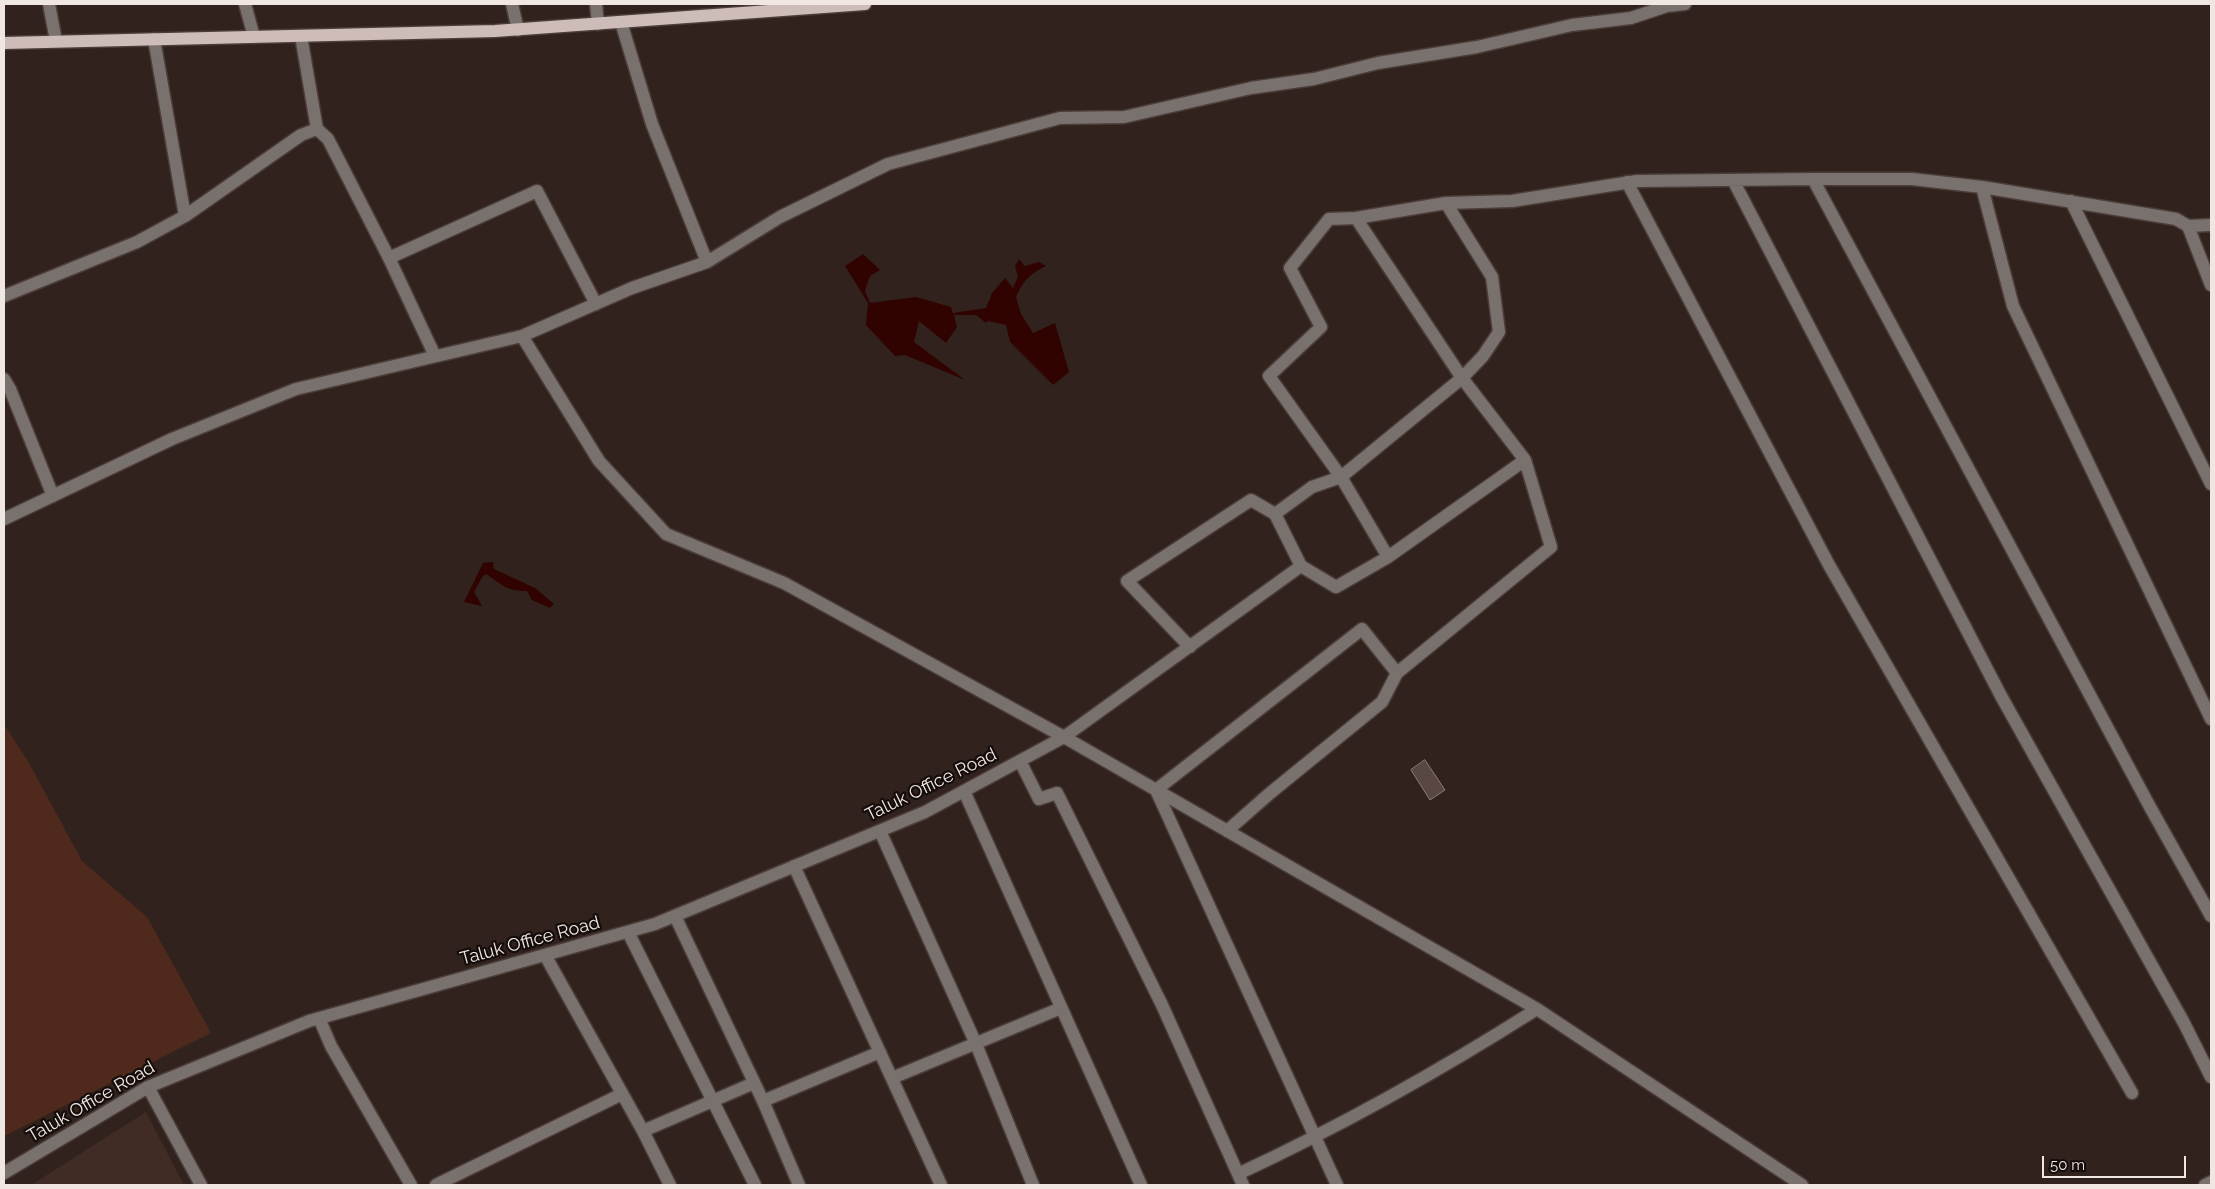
<!DOCTYPE html>
<html>
<head>
<meta charset="utf-8">
<style>
  body { margin:0 }
  #map { position:relative; width:2215px; height:1189px; overflow:hidden; background:#31221d; font-family:Raleway,sans-serif }
  canvas { display:block }
  .frame { position:absolute; inset:0; border:5px solid #f0e6e2; pointer-events:none }
  .scale { position:absolute; left:2042px; top:1156px; width:144px; height:22px; box-sizing:border-box; border:2px solid #f0e6e2; border-top:0; padding-left:6px; font-size:15px; line-height:18px; white-space:nowrap; color:#f0e6e2; -webkit-text-stroke:4px #140d0b; paint-order:stroke }
</style>
</head>
<body>
<div id="map">
<canvas width="2215" height="1189"></canvas>
<div class="frame"></div>
<div class="scale">50 m</div>
</div>
<script>
const c = document.querySelector('canvas').getContext('2d');
c.lineJoin = 'round';
function fill(path, color) {
  c.fillStyle = color;
  c.fill(path, 'evenodd');
}
function stroke(path, color, width, dash) {
  c.strokeStyle = color;
  c.lineWidth = width;
  c.lineCap = dash ? 'butt' : 'round';
  c.setLineDash(dash || []);
  c.stroke(path);
}
function write(font, color, halo, rows, align = 'center') {
  c.font = font + ' Raleway,sans-serif';
  c.lineWidth = 4.5;
  c.setLineDash([]);
  c.textBaseline = 'middle';
  c.strokeStyle = halo;
  c.fillStyle = color;
  for (const [text, x, y, turn = 0] of rows) {
    c.save();
    c.translate(x, y);
    c.rotate((+turn || 0) * Math.PI / 180);
    c.textAlign = isNaN(turn) ? turn : align;
    if (halo) c.strokeText(text, 0, 0);
    c.fillText(text, 0, 0);
    c.restore();
  }
}
const built = new Path2D(`
  M146,1112l38,73h-153z`);
const green = new Path2D(`
  M4,724l25,39 53,98 65,56 64,116 -207,103z`);
const water = new Path2D(`
  M863,254l17,16 -10,6 -5,15 5,12 46,-6 35,10 2,6 33,-5 6,-15 13,-15 8,10 5,-12 -3,-10 4,-7 6,7 14,-4 7,4c-16,8 -23,15 -30,31l5,17 12,19 22,-10 14,49 -16,13 -43,-43 -4,-17 -18,-4 -2,2 -10,-8h-22l3,12 -11,16 -27,-22 -5,21 51,38 -60,-25 -10,1 -29,-31 2,-22 -23,-37z
  M493,562l1,7 41,19 19,16 -4,4 -18,-8 -5,-9c-22,0 -24,-6 -41,-17l-3,2 -9,16 8,14 -18,-4 19,-39z`);
const building = new Path2D(`
  M1425,760l20,30 -15,10 -19,-30z`);
const minor = new Path2D(`
  M49,4l7,37
  M245,4l9,33
  M512,4l6,26
  M596,4l2,20
  M621,22l31,102 55,138
  M301,36l16,93 11,10 61,119 46,98
  M154,39l31,177
  M1813,179l337,628 61,109
  M1733,180l268,516 183,327 27,54
  M1627,182l202,383 303,528
  M1982,187l31,119 198,413
  M2071,201l140,283
  M1356,218l106,160 63,82 -137,97 -47,-80 -72,-101 52,-49 -31,-59 39,-49 27,-1 90,-15 66,-2 125,-20 176,-2h99l70,8 194,32 12,7 23,-1
  M2188,226l23,59
  M389,258l148,-67 59,113
  M4,296l133,-54 48,-26 116,-81 16,-6
  M522,336l77,125 67,73 118,49 280,154 473,272 265,176
  M4,379l6,10 43,107
  M4,519l168,-80 124,-50 226,-53 110,-48 75,-26 73,-45 108,-53 172,-46 64,-1 127,-29 63,-9 64,-16 99,-16 95,-22 59,-7 36,-12 18,-2
  M1301,566l35,21 52,-30
  M1190,647l-63,-66 124,-81 24,14
  M1020,761l19,38 18,-6 105,212 81,180
  M964,791l177,394
  M880,831l96,213 57,141
  M1227,831l42,-37 113,-92 15,-29
  M794,866l147,319
  M675,916l88,185 36,84
  M628,932l127,253
  M545,955l98,176 111,-48
  M319,1018l12,28 80,139
  M892,1078l169,-70
  M148,1087l53,98
  M763,1101l117,-49
  M643,1131l27,54
  M4,1173l144,-86 161,-66 346,-97 270,-112 139,-75 237,-171 -26,-52 37,-27 29,-10 121,-99 21,-22 16,-24 -7,-55 -46,-74
  M1238,1174c103,-48 203,-104 299,-165
  M436,1185l186,-91
  M1337,1185l-181,-395 206,-161 35,44 154,-126 -26,-87
  M2205,1185l6,-3`);
const major = new Path2D(`
  M4,43l491,-12 370,-27`);
const streetNames = [
  ["Taluk Office Road",931,785,-26],
  ["Taluk Office Road",530,941,-15],
  ["Taluk Office Road",91,1102,-30]
];
fill(built, '#412b25');
fill(green, '#50291d');
fill(water, '#300300');
fill(building, '#584742');
stroke(building, '#8e7b76', 1);
stroke(minor, '#4c3d39', 15);
stroke(major, '#4c3d39', 15);
stroke(minor, '#79716e', 12);
stroke(major, '#cdbcb7', 12);
write('18px', '#f0e6e2', '#140d0b', streetNames);
</script>
</body>
</html>
